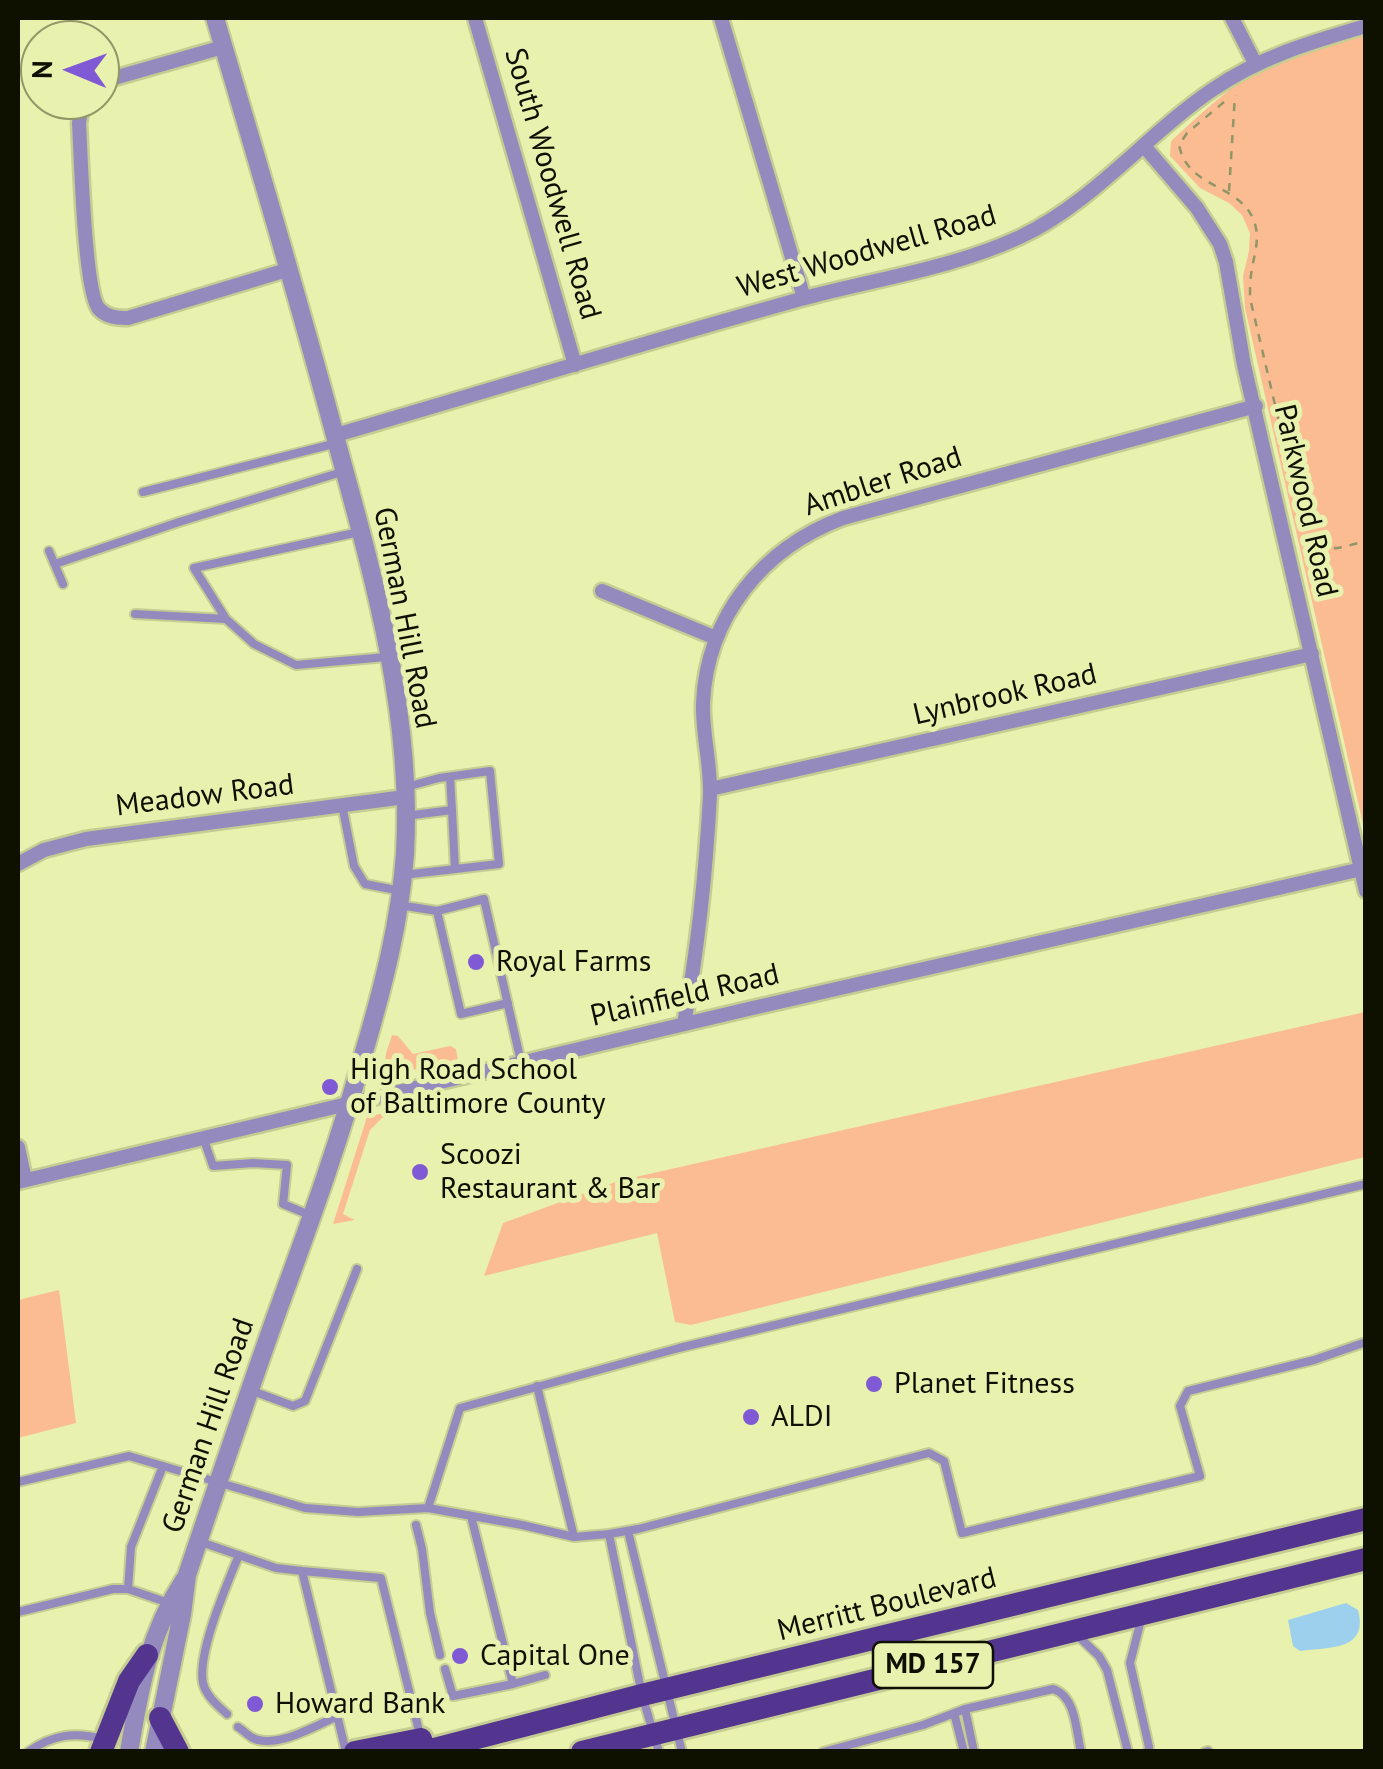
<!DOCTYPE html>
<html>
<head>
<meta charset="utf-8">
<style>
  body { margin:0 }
  #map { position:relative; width:1383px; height:1769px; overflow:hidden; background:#e8f1ae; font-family:"PT Sans",sans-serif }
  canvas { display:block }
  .frame { position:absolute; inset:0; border:20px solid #0e1000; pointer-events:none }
  .north { position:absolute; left:20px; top:20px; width:100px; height:100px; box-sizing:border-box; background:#e8f1ae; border:2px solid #919768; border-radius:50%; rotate:271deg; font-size:28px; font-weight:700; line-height:40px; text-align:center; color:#0e1000 }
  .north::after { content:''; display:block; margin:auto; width:35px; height:45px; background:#805ad4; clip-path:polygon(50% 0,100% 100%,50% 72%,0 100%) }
</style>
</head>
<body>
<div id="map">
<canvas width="1383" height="1769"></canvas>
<div class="frame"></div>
<div class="north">N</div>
</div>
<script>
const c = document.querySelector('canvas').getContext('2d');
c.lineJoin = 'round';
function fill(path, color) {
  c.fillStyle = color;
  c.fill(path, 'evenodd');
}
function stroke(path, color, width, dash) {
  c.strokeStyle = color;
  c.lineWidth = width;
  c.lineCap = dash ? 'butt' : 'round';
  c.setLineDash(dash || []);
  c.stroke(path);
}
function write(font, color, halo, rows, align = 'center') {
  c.font = font + ' "PT Sans",sans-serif';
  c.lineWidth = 10;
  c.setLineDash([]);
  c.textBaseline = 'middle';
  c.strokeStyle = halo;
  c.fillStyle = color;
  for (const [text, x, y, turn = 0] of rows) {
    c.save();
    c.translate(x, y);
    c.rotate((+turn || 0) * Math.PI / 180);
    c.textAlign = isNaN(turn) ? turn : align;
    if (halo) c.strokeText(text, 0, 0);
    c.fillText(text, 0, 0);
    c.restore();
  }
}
const green = new Path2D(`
  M1365,32v801l-120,-525 -2,-32 6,-25 1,-18 -8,-18 -13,-12 -29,-15 -30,-32 1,-15c31,-28 61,-58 99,-76 30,-15 63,-24 95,-33z
  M1365,1012v145l-674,168 -16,-3 -18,-89 -173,43 19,-53 115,-42z
  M392,1035l6,1 15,18 37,-8 6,3 2,12 -61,12c-20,-4 -9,-24 -5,-38z
  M441,1099l-3,16 -2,-10 -54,13 -12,12 -27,84 12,6 -22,4 34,-107z
  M59,1290l17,133 -58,15v-138z`);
const water = new Path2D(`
  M1346,1603l12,7c11,41 -29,37 -58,41l-7,-5 -5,-26z`);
const path = new Path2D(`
  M1224,102l-37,31 -8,12c9,47 67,37 77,83 3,17 -3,30 -5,47 -1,7 -1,16 -1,23l56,239c14,20 39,9 60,4
  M1229,191l6,-96`);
const service = new Path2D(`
  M143,492l194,-49
  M49,551l14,33
  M55,564l124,-42 166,-51
  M135,614l91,5 -32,-51 165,-36
  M226,619l28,25 42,21 90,-8
  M342,805l12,61 11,18 36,7
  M452,810l3,59
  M405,816l47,-6 -2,-33
  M403,875l96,-11 -9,-93 -51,7 -33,9
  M399,905l38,6 24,103 47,-11
  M437,911l47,-12 37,163
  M203,1137l10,29 40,-3 34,2 -4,39 29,12
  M537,1386l37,151
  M250,1390l43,16 12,-5 52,-132
  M18,1482l111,-26 176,52 53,4 70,-4 94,17 52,12 35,-3 29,-5 291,-76 15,8 18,72 238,-57 -20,-70 8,-15 126,-31 52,-18
  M428,1508l32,-100 219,-60 687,-164
  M471,1516l42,168
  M416,1525l6,24 8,64 10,42
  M628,1531l54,221
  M609,1534l33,161 17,57
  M198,1541l78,27 26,3 44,181
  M302,1571l79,7 39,157
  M128,1589l3,-42 32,-81
  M18,1612l95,-23h15l41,14
  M1141,1620l-11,43 19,84 -1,5
  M1076,1634l23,22 8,14 21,82
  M445,1669l8,27 60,-12 32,-9
  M965,1709l9,43
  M954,1713l10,39
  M227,1714c-9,-8 -21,-18 -24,-31 -6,-30 24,-99 36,-128
  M238,1727c1,0 12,10 13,10 23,14 65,-12 87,-21
  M28,1752c25,-18 46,-20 76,-13
  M823,1752l100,-27 42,-16 88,-20c23,7 23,42 28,63
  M1205,1752l3,-1`);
const minor = new Path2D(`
  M475,18l100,347
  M721,18l83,280
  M1232,18l24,47
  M100,82l123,-35
  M83,100l-4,23c2,31 5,169 20,186 8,8 17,9 29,9l162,-49
  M1144,146l53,62 23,36 6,18 18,103 122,526
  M336,435c155,-45 310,-93 465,-136 73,-20 150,-30 219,-62 74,-35 126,-102 192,-147 48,-33 99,-48 154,-64
  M602,591l114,47
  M710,789l602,-135
  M18,864l26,-14 42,-11 319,-42
  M684,1024c14,-76 22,-153 26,-229 1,-31 -8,-62 -7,-92 4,-87 60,-155 140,-185l413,-112
  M18,1147l7,33
  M18,1182l726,-172 622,-142`);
const tertiary = new Path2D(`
  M129,1752c11,-65 19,-116 55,-172
  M154,1752l28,-138 5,-39c31,-92 62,-185 95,-276 30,-82 59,-163 82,-247 19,-65 36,-130 41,-198 8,-138 -31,-276 -67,-407 -38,-144 -81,-287 -123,-429`);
const primary = new Path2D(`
  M160,1718l18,34
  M101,1752l28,-71 18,-26
  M355,1752l66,-13 4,12
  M423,1752l219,-57 724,-176
  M582,1752l784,-193`);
const markers = [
  [476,962,10,"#805ad4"],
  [330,1087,10,"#805ad4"],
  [420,1172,10,"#805ad4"],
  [874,1384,10,"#805ad4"],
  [751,1417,10,"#805ad4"],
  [460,1656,10,"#805ad4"],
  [255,1704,10,"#805ad4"]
];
const shields = [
  [933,1665,120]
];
const shieldNames = [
  ["MD 157",933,1665]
];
const streetNames = [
  ["South Woodwell Road",552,184,74],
  ["West Woodwell Road",867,252,-16],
  ["Ambler Road",883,482,-18],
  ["Parkwood Road",1305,501,77],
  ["German Hill Road",404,618,79],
  ["Lynbrook Road",1005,695,-13],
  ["Meadow Road",205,796,-7],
  ["Plainfield Road",685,996,-13],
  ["German Hill Road",209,1426,-71],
  ["Merritt Boulevard",887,1605,-14]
];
const poiNames = [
  ["Royal Farms",496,962],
  ["High Road School",350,1070],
  ["of Baltimore County",350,1104],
  ["Scoozi",440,1155],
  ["Restaurant & Bar",440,1189],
  ["Planet Fitness",894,1384],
  ["ALDI",771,1417],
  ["Capital One",480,1656],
  ["Howard Bank",275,1704]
];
fill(green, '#fbbc92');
fill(water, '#9dd0ed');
stroke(service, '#c5cd92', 12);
stroke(minor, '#c5cd92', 19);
stroke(tertiary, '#c5cd92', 22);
stroke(primary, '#c5cd92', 28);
stroke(path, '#909668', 2.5, [8, 8]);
stroke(service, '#958abd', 8);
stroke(minor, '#958abd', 14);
stroke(tertiary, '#958abd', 18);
stroke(primary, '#533590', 22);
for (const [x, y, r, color] of markers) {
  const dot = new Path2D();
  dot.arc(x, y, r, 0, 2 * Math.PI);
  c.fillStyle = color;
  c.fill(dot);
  stroke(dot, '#e8f1ae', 4);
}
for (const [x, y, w] of shields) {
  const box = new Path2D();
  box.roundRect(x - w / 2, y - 23, w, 46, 8);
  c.fillStyle = '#e8f1ae';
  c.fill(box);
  stroke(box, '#0e1000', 2.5);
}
write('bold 28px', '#0e1000', null, shieldNames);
write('30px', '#0e1000', '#e8f1ae', streetNames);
write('30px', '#0e1000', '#e8f1ae', poiNames, 'left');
</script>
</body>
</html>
